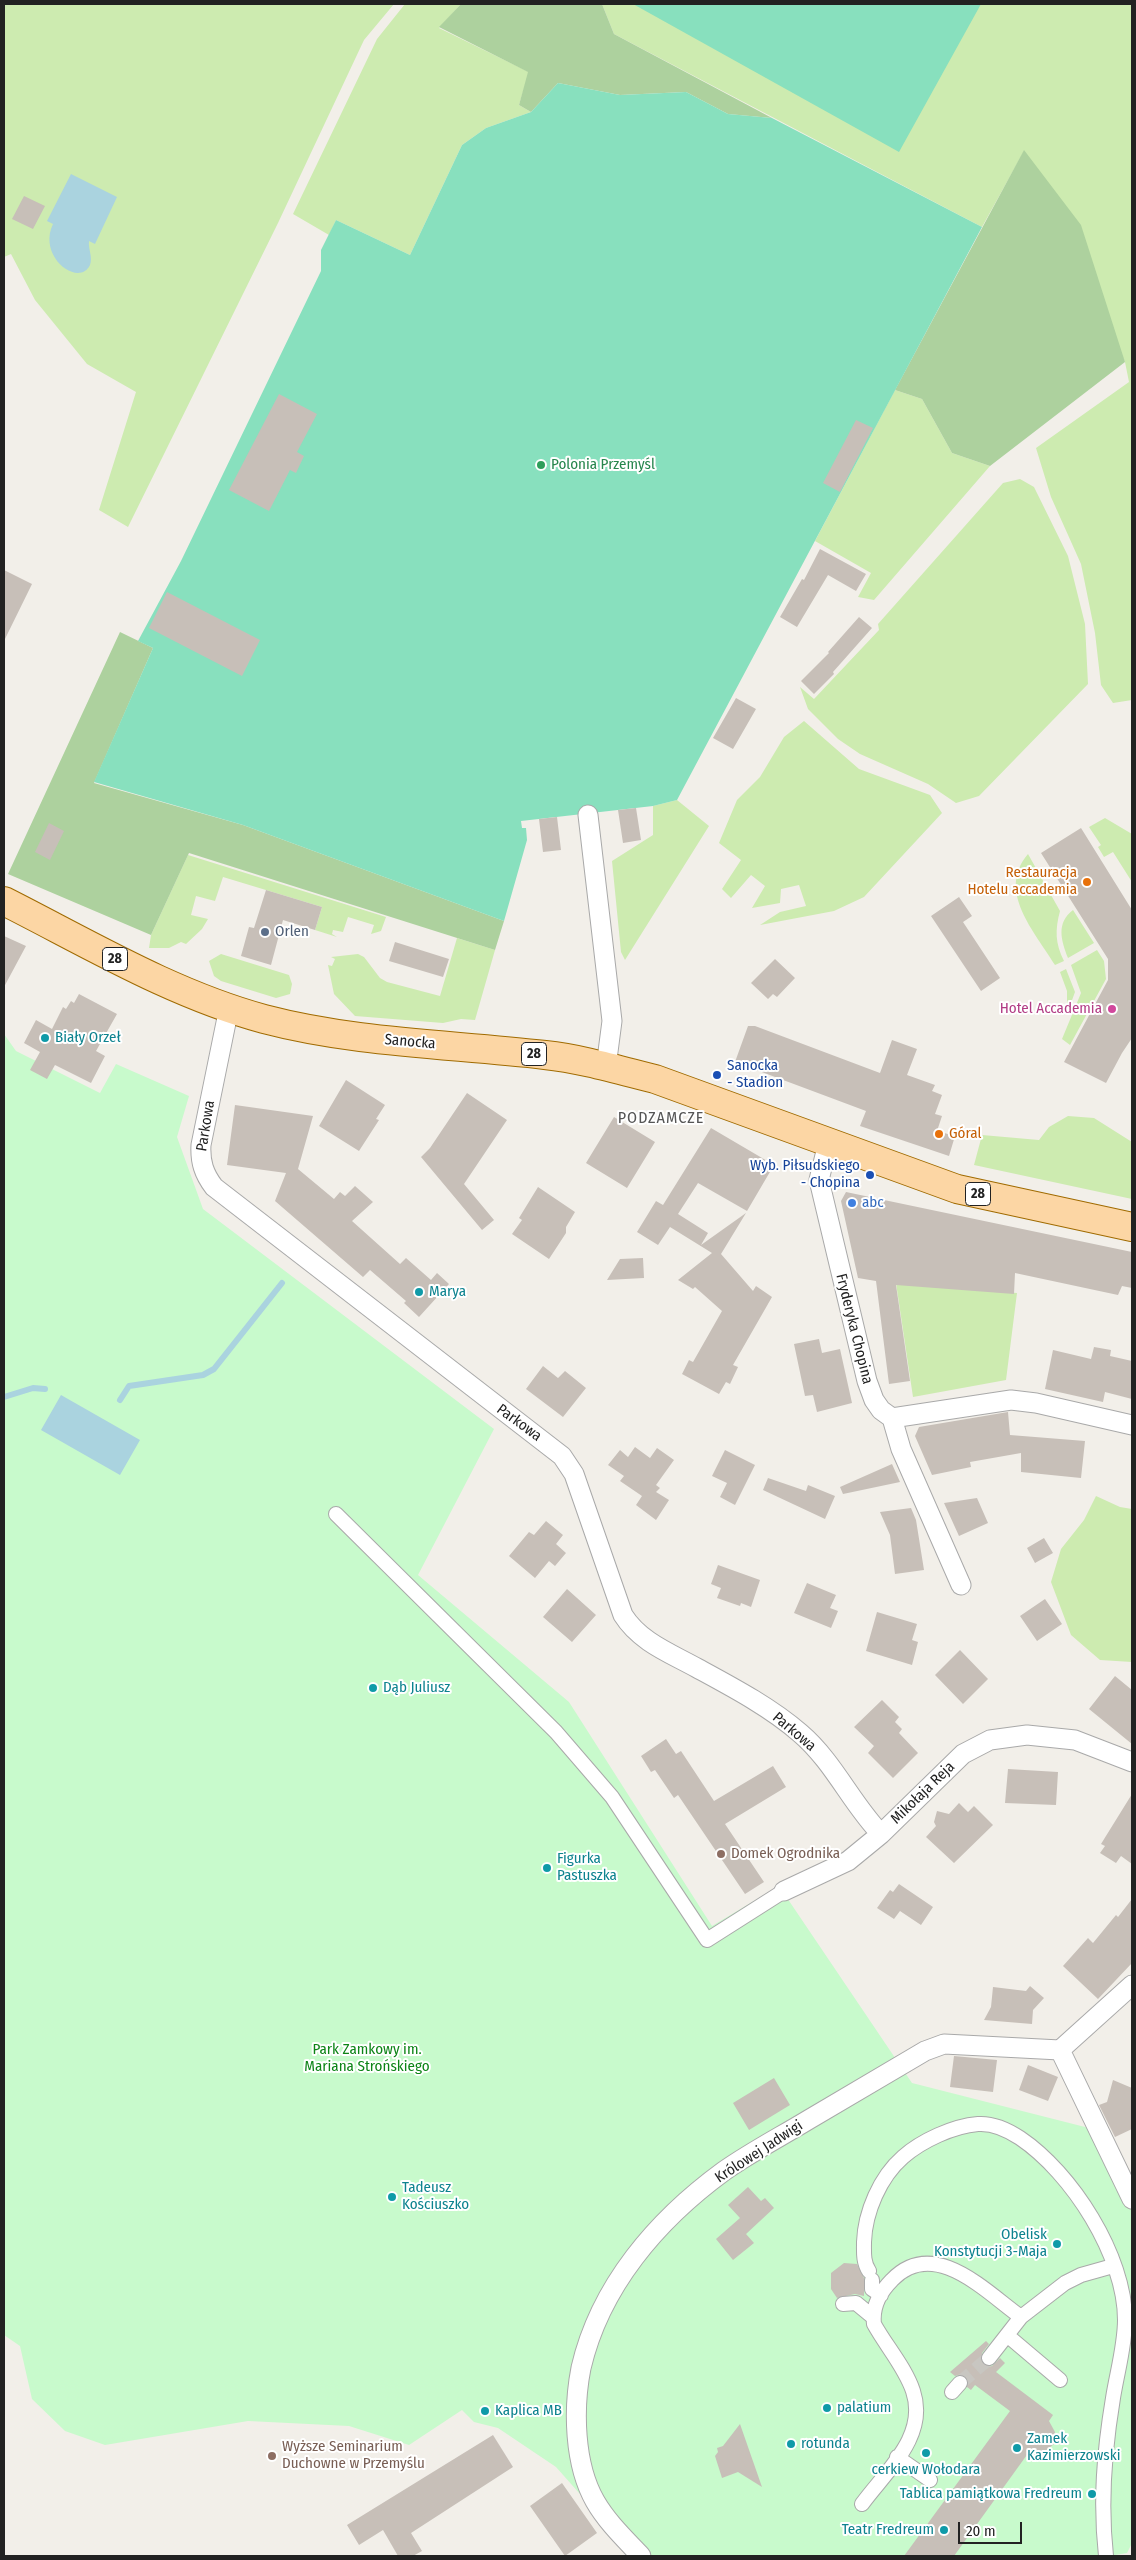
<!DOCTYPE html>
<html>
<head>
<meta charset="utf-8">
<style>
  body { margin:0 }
  #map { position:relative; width:1136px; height:2560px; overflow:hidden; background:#f2efe9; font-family:"Fira Sans Condensed",sans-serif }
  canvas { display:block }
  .frame { position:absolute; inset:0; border:5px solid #222; pointer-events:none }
  .scale { position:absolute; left:958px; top:2522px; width:64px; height:22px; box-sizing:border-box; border:2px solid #222; border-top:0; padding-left:6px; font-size:15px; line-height:18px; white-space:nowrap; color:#222; -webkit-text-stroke:4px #fff; paint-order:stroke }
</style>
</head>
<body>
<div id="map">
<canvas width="1136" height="2560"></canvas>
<div class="frame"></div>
<div class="scale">20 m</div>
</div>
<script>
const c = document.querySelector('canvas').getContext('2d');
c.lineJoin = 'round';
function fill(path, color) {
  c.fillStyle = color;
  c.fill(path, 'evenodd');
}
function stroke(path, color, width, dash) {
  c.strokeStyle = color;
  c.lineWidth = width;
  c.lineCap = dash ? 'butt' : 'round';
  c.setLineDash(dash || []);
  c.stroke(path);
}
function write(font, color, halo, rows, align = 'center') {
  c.font = font + ' "Fira Sans Condensed",sans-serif';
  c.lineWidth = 4;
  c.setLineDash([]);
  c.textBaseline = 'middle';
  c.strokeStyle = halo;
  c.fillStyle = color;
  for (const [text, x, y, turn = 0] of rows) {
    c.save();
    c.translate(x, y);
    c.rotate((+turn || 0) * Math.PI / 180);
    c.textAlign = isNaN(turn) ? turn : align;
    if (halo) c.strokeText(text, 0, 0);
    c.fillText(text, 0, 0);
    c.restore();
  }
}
const grass = new Path2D(`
  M4,4h390l-30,36 -86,183 -150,304 -29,-17 37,-118 -49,-28 -52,-64 -24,-46 -7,3z
  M405,4h56l-22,24 90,44 -10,33 12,7 -45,16 -24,17 -52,110 -74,-35 -7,15 -36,-21 84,-175z
  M602,4h530v696l-19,3 -12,-18 -6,-52 -14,-69 -30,-67 -15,-49 93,-66 -4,-20 -101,-211 -42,76 -368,-193z
  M895,390l27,9 30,54 38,13 -116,134 -16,-3 13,-24 -56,-32z
  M1020,479l14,8 34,69 17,68 3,60 -109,112 -23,7 -28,-19 -68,-30 -22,-15 -30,-30 -8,-22 14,12 65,-69 -1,-6 125,-141z
  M804,721l55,48 71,26 12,18 -78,84 -30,14 -74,14 20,-13 26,-6 -7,-21 -18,4 -1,14 -28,5 13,-22 -14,-11 -20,23 -9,-9 19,-29 -22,-17 18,-43 23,-23 24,-40z
  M677,800l32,26 -84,134 -4,-8 -9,-91 41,-26v-29z
  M1105,818l27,16v48l-19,-30 -9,5 -6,-10 3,-2 -12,-18z
  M1028,854l32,57c-5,19 -5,32 4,50l-9,4c-20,-33 -59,-74 -27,-111z
  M188,855l198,62 -5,14 -10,3 3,-9 -26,-8 -5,15 -10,-2 -1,4 5,3 -22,-7 7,-23 -99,-30 -8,24 -19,-5 -5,19 17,4 -6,10 -16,15 -5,-2 -12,6h-20l2,-13z
  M1073,910l21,33 -26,15c-7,-18 -12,-35 5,-48z
  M457,938l38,12 -20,70 -14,-1 -18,4 -88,-7 -21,-22 -6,-29 4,1 3,-7 -4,-2 27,-3 6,3 16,21 7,4 53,14z
  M1097,950l7,11 2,18 -36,66 -8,-6 19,-46 -10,-28z
  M221,954l68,21 3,9 -2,10 -14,4 -55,-17 -7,-5 -5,-15z
  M1066,969l9,23 -8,22v-23l-7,-19z
  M1068,1116l26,2 38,24v57l-158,-34 8,-30 57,5 10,-13z
  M896,1283l121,10 -11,87 -93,17z
  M1096,1496l24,11 12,2v153l-32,-2 -29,-25 -20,-53 10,-33 23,-29z`);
const forest = new Path2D(`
  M461,4h141l12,30 158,84 -44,-4 -42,-22 -66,3 -62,-12 -27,29 -12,-7 9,-33 -89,-45z
  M1024,150l57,75 44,137 -135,104 -38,-13 -30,-54 -27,-9z
  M120,632l33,16 -59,135 149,42 261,96 -9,29 -306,-97 -38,82 -143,-61z`);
const park = new Path2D(`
  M4,1034l12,17 84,42 16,-29 73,32 -12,41 26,72 291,220 -76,146 151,127 143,224 67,-40 133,197 177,45 43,82v333l-5,10 -18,3h-474l-79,-89 -58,-39 -24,-6 -12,-12 -53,35 -60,-19 -101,-5 -143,24 -40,-14 -33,-32 -12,-53 -16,-11z`);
const pitch = new Path2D(`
  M633,4h348l-82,148z
  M558,83l62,12 66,-3 42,22 44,4 210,109 -305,573 -24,6 -132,15 1,7h4l1,12 -23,81 -261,-96 -149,-43 59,-134 -15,-7 43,-80 140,-290v-21l15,-30 74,35 52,-110 24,-17 45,-16z`);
const water = new Path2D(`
  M71,174l46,23 -22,47 -6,-3c-1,8 4,16 1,24 -11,23 -53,-8 -37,-41l-6,-3z
  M61,1395l79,45 -20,35 -79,-45z`);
const stream = new Path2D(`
  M4,1397l29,-9 12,1
  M120,1400l9,-14 74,-11 11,-6 68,-86`);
const building = new Path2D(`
  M24,196l21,10 -12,23 -21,-10z
  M279,394l38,20 -20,38 7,4 -8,17 -6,-3 -21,41 -40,-21z
  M856,420l17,8 -33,64 -17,-9z
  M820,549l46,25 -10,17 -28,-16 -31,52 -17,-10 22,-38 2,1z
  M4,570l28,14 -28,57z
  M167,592l93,48 -18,36 -93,-48z
  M859,617l13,11 -39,44 1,2 -20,20 -13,-13 28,-28 -1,-1z
  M736,698l20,11 -23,40 -20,-11z
  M636,808l5,32 -18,3 -5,-33z
  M557,817l4,33 -18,2 -4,-33z
  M49,823l15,8 -14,29 -15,-8z
  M1081,828l51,82v128l-10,15 -16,30 -42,-21 44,-82v-21l-67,-106z
  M266,890l56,17 -7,23 -32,-10 -12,45 -30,-9 8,-29 5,1z
  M959,897l13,19 -9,6 37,56 -19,13 -50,-75z
  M4,936l22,10 -22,41z
  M395,942l54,17 -6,18 -54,-16z
  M775,959l20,19 -18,19 -4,-3 -5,5 -17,-16z
  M79,994l38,20 -21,37 9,5 -14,27 -36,-18 -8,14 -17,-9 10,-18 -16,-9 12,-23 16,9 11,-22 3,2 5,-8 3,2z
  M748,1026h7l125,47 12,-33 25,9 -10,26 28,10 -3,6 10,4 -7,19 7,2 -5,15 18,5 -6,20 -89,-30 6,-15 -131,-49z
  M346,1080l39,25 -9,14 3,1 -20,31 -40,-25z
  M467,1093l40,27 -43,64 30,36 -12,10 -61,-73 9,-9z
  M235,1105l78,11 -15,53 36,30 6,-7 5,4 10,-10 18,16 -21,19 48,43 6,-6 25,22 6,-7 12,11 -30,33 -15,-14 2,-2 -36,-31 -7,7 -88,-76 11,-28 -59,-8z
  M614,1117l41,25 -28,46 -41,-25z
  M711,1128l63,37 -27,46 -49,-28 -20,31 30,19 -7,12 45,-32 -25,41 32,37 3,-5 16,11 -39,68 5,2 -8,17 -4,-2 -7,12 -37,-20 7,-14 4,2 29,-51 -27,-24 -2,2 -15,-9 34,-27 -42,-26 -12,18 -21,-13 19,-31 7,4z
  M538,1187l37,25 -9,15v6l-17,26 -37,-25 10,-14 -3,-2z
  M846,1192l286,60v36l-10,-2 -4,9 -103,-22 -1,21 -118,-9 14,96 -21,3 -13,-103 -18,-3 -17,-77z
  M643,1258l1,20 -37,2 13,-21z
  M819,1339l3,14 18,-4 12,54 -35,9 -4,-17 -8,1 -11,-52z
  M1094,1347l17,3 -1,6 22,5v38l-27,-7 -2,10 -58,-13 8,-39 38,9z
  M543,1366l15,12 7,-7 21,17 -23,29 -37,-28z
  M1008,1412l2,23 75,6 -4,37 -60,-6v-19l-51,9 1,5 -39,8 -17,-39 4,-9z
  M635,1447l15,11 7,-10 17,12 -18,25 4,3 -4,4 13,8 -13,20 -20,-15 6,-9 -22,-15 4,-5 -16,-11 12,-15 8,7z
  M725,1450l30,15 -20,40 -15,-8 7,-14 -15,-7z
  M892,1464l8,18 -57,12 -3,-7z
  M768,1478l38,13 2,-6 27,11 -10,23 -62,-29z
  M977,1498l11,25 -29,13 -15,-33z
  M911,1508l5,12 8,50 -29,4 -5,-39 -10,-23z
  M546,1521l17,14 -7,9 10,9 -11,13 -6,-5 -14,17 -26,-22 20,-24 5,3z
  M1044,1538l9,15 -18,10 -8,-15z
  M718,1565l42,15 -9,27 -10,-4 -1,3 -23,-8 4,-10 -10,-4z
  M807,1583l29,12 -6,13 8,3 -7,17 -37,-15z
  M567,1589l29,26 -24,27 -29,-25z
  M1045,1599l17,25 -25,17 -17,-25z
  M877,1612l40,12 -5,16 6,2 -6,23 -46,-14z
  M960,1650l28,29 -25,25 -28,-29z
  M1115,1676l17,14v54l-43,-35z
  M882,1700l17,17 -4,5 7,7 -3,4 19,20 -25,25 -25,-25 6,-7 -20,-19z
  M666,1739l10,15 5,-3 33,50 59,-35 13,21 -61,37 39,58 -19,12 -67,-99 -4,3 -19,-28 -4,2 -10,-16z
  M1008,1769l50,3 -2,33 -51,-2z
  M1132,1794v70l-11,-8 -5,7 -16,-10 5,-7 -4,-2z
  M959,1803l9,9 6,-6 19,19 -39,38 -28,-26 10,-11 -2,-4 3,-11 12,3z
  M899,1884l34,23 -12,18 -21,-14 -6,8 -17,-11 13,-18 3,2z
  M1132,1899v64l-34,36 -35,-33 25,-28 5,5 23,-28 2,2z
  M1030,1986l14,12 -11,12 -1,14 -48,-4 7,-13 2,-20 33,4z
  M954,2056l43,4 -4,32 -43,-5z
  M1028,2065l30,12 -10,24 -29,-11z
  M774,2078l16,27 -41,25 -16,-27z
  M1113,2080l19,8v41l-17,8 -16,-32 8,-3z
  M748,2187l13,14 4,-3 9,10 -28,26 8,9 -21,17 -17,-21 24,-21 -12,-13z
  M844,2263l13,1 7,14v18l-9,-2 -18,4 -6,-9v-16z
  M986,2341l3,3 -7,9 -1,9 6,5 5,-1 8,-8 5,5 -9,9 57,43 -4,6 6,11 -1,12 -10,8h-15l-75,104h-50l106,-145 -35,-26 -4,5 -4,-3 1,-6 -3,-5 -4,-2 -6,2 -5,-4z
  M740,2424l22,63 -24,-15 -16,6 -7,-22 3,-4 -1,-4 6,-2z
  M493,2435l20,32 -102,66 11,18 -9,5h-15l-15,-26 -24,15 -12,-20z
  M562,2483l35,50 -32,23 -35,-50z`);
const pedestrianTunnel = new Path2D(`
  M960,2383l29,-25`);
const pedestrian = new Path2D(`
  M336,1514l220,218 56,65 95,143 77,-49
  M869,2271c-6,-9 -5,-19 -5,-29 1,-30 16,-65 39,-85 18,-16 50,-31 75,-33 15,-1 30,6 42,14 52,35 105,118 105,182 0,25 -8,53 -12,78 -9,54 -13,104 -7,158
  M872,2280v9l9,6
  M843,2304l13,-1 17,14
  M1008,2336l52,44
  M989,2358l32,-41 44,-34 16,-8 32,-9
  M952,2392l8,-9
  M897,2457l33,23
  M862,2504c25,-34 66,-68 51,-113 -8,-24 -27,-45 -39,-67 -2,-17 6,-32 18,-44 42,-44 94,12 129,37`);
const minor = new Path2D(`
  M588,815l24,206 -6,46
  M229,1008l-28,137c-1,17 3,29 13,42l348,269 12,18 49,141c17,27 47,38 74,53 35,19 73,39 103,65 34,29 51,70 81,101
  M828,1143l-9,37 48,201 7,19 7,10 11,8 9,31 60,136
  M892,1418l119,-18 25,3 96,22
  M784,1891l64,-30 33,-27 82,-80 27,-14 37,-5 48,5 57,22
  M1060,2050l72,149
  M1060,2050l72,-65
  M641,2556c-16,-17 -34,-34 -46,-55 -21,-37 -22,-92 -14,-133 19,-82 76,-148 143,-197 27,-19 56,-34 84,-51 39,-23 78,-46 117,-69l19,-7 116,6`);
const primary = new Path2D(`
  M4,901c85,43 168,93 260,118 91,24 187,25 281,36 37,4 74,15 110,24l302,110 175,38`);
const markers = [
  [541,465,5,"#2e9e5b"],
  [1087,882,5,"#e8710a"],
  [265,932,5,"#5c6f8a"],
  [1112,1009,5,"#d1479c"],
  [45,1038,5,"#0f9aa8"],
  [717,1075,5,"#1a4fb4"],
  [939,1134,5,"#e8710a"],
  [870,1175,5,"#1a4fb4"],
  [852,1203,5,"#3f7fe0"],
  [419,1292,5,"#0f9aa8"],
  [373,1688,5,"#0f9aa8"],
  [721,1854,5,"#8d6e63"],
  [547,1868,5,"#0f9aa8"],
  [392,2197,5,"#0f9aa8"],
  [1057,2244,5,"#0f9aa8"],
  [827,2408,5,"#0f9aa8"],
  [485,2411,5,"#0f9aa8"],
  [791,2444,5,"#0f9aa8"],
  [1017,2448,5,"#0f9aa8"],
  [926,2453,5,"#0f9aa8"],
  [272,2456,5,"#8d6e63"],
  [1092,2494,5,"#0f9aa8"],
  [944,2530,5,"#0f9aa8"]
];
const shields = [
  [115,959,25],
  [534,1054,25],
  [978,1194,25]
];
const shieldNames = [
  ["28",115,959],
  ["28",534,1054],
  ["28",978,1194]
];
const leisureNames = [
  ["Polonia Przemyśl",551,465]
];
const foodNames = [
  ["Restauracja",1077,873],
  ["Hotelu accademia",1077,890],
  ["Góral",949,1134,"left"]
];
const serviceNames = [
  ["Orlen",275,932]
];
const hotelNames = [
  ["Hotel Accademia",1102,1009]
];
const cultureNames = [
  ["Biały Orzeł",55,1038],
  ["Marya",429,1292],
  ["Dąb Juliusz",383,1688],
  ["Figurka",557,1859],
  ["Pastuszka",557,1876],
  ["Tadeusz",402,2188],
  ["Kościuszko",402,2205],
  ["Obelisk",1047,2235,"right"],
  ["Konstytucji 3-Maja",1047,2252,"right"],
  ["palatium",837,2408],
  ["Kaplica MB",495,2411],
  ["Zamek",1027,2439],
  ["Kazimierzowski",1027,2456],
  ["rotunda",801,2444],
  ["cerkiew Wołodara",926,2470,"center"],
  ["Tablica pamiątkowa Fredreum",1082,2494,"right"],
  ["Teatr Fredreum",934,2530,"right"]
];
const streetNames = [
  ["Sanocka",410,1042,5],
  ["Parkowa",206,1126,-81],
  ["Fryderyka Chopina",854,1329,76],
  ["Parkowa",519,1423,36],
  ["Parkowa",794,1732,40],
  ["Mikołaja Reja",923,1793,-44],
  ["Królowej Jadwigi",759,2152,-33]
];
const transitNames = [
  ["Sanocka",727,1066],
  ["- Stadion",727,1083],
  ["Wyb. Piłsudskiego",860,1166,"right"],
  ["- Chopina",860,1183,"right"]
];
const shopNames = [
  ["abc",862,1203]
];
const educationNames = [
  ["Domek Ogrodnika",731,1854],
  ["Wyższe Seminarium",282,2447],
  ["Duchowne w Przemyślu",282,2464]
];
const parkNames = [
  ["Park Zamkowy im.",367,2050],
  ["Mariana Strońskiego",367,2067]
];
const neighbourhoodNames = [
  ["PODZAMCZE",661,1119]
];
fill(grass, '#cdebb0');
fill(forest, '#add19e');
fill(park, '#c8facc');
fill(pitch, '#88e0be');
fill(water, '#aad3df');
stroke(stream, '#aad3df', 6);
fill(building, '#c7bfb8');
stroke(pedestrianTunnel, '#c8c6c1', 14, [14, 7]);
stroke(pedestrian, '#a9a9a9', 16);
stroke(minor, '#a9a9a9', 21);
stroke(primary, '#a06b00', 30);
stroke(pedestrian, '#fff', 14);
stroke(minor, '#fff', 19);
stroke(primary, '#fcd6a4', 28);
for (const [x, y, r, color] of markers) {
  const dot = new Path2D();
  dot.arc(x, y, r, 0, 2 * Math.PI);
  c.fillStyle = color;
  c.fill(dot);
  stroke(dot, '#fff', 2);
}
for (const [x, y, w] of shields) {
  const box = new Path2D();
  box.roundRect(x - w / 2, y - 11.5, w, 23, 4);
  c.fillStyle = '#fff';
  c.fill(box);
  stroke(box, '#222', 1);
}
write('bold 14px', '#222', null, shieldNames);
write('15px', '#27864d', '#fff', leisureNames, 'left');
write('15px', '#c56008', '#fff', foodNames, 'right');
write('15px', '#4e5e75', '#fff', serviceNames, 'left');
write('15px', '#b23c85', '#fff', hotelNames, 'right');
write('15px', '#0d838f', '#fff', cultureNames, 'left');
write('15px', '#222', '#fff', streetNames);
write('15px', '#164399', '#fff', transitNames, 'left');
write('15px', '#366cbe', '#fff', shopNames, 'left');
write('15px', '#785e54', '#fff', educationNames, 'left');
write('15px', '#0c8416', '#fff', parkNames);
c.letterSpacing = '1px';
write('16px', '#555', '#fff', neighbourhoodNames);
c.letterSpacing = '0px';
</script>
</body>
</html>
